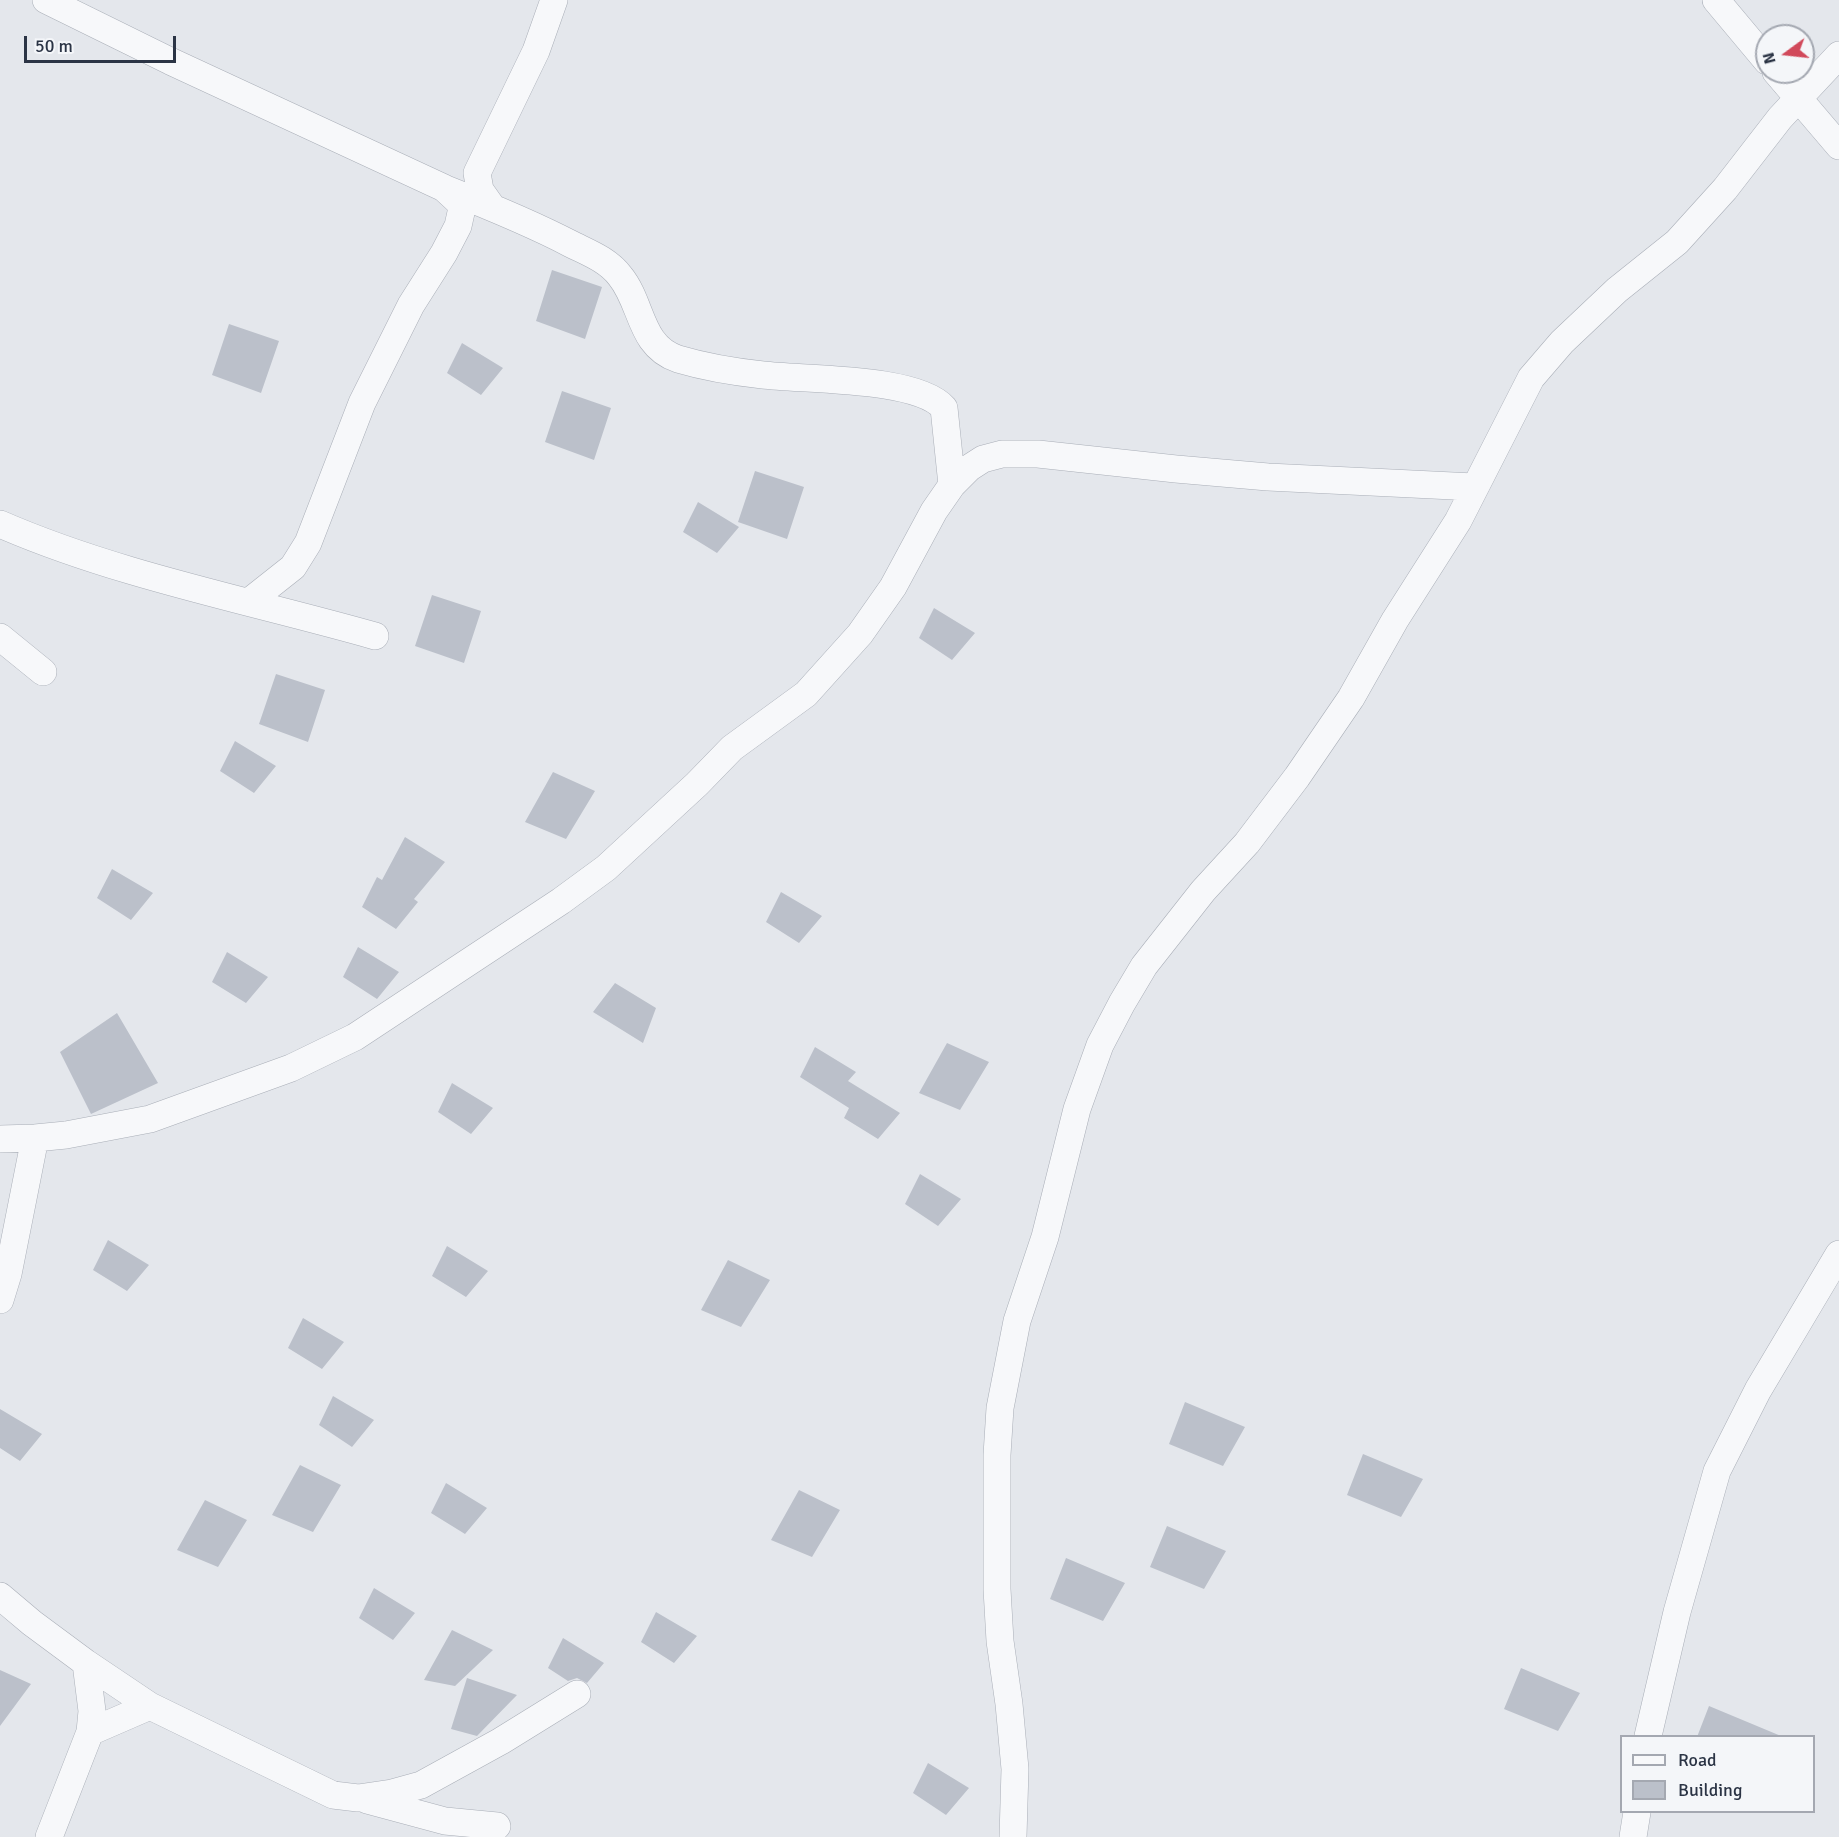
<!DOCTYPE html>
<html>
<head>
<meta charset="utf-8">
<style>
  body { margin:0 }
  #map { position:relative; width:1839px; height:1837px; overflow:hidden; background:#e4e7ec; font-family:Signika,sans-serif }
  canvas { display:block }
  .legend { position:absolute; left:1620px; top:1735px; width:195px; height:78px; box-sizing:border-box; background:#f4f6f9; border:2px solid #a4a8b1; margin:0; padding:8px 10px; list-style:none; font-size:18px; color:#2b3445 }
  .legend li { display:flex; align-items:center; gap:12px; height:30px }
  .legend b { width:30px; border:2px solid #a4a8b1 }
  .north { position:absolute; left:1755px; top:24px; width:60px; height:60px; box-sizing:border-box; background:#f4f6f9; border:2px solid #a4a8b1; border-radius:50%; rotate:255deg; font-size:16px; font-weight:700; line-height:24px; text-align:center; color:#2b3445 }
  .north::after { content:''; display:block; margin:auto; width:21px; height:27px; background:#d1495b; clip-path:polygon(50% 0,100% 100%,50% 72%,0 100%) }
  .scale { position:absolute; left:24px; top:36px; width:152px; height:27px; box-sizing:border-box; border:3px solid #2b3445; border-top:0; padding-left:8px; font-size:18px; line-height:21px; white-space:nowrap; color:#2b3445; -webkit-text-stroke:4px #f4f6f9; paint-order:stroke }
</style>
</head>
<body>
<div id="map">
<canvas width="1839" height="1837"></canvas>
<ul class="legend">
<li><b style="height:8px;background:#f7f8fa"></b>Road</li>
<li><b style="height:16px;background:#bbc0ca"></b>Building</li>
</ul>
<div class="north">N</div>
<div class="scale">50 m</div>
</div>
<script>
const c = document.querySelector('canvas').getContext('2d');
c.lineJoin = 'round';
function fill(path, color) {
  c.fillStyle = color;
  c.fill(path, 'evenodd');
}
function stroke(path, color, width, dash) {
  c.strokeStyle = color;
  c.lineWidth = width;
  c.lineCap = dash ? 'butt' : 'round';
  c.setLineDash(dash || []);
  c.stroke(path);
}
const building = new Path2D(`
  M552,270l50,17 -17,52 -49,-18z
  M229,324l50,17 -18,52 -49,-18z
  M462,343l41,25 -22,27 -34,-22z
  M562,391l49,17 -17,52 -49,-18z
  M755,471l49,16 -17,52 -49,-17z
  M698,502l41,25 -22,26 -34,-21z
  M432,595l49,16 -17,52 -49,-17z
  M934,608l41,25 -23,27 -33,-22z
  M276,674l49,16 -17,52 -49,-18z
  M235,741l41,25 -22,27 -34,-22z
  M553,772l42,19 -29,48 -41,-17z
  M405,837l40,25 -31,37 4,3 -22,27 -34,-22 15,-30 5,3z
  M112,869l41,24 -22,27 -34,-22z
  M781,892l41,24 -23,27 -33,-21z
  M358,947l41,25 -22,27 -34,-22z
  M227,952l41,25 -22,26 -34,-21z
  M615,983l41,25 -13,35 -50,-31z
  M117,1013l41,70 -67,31 -31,-62z
  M947,1043l42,19 -29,48 -41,-17z
  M815,1047l41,25 -8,9 52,32 -22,26 -34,-21 5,-10 -49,-31z
  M452,1083l41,25 -22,26 -33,-22z
  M920,1174l41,25 -23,27 -33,-22z
  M108,1240l41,25 -22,26 -34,-21z
  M447,1246l41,25 -22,26 -34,-21z
  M728,1260l42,20 -29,47 -40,-17z
  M303,1318l41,24 -22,27 -34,-21z
  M333,1396l41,24 -22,27 -33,-22z
  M1185,1402l60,25 -22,39 -54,-22z
  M0,1409l42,25 -22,27 -20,-13z
  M1363,1454l60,25 -22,38 -54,-22z
  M300,1465l41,20 -28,47 -41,-17z
  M446,1483l41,25 -22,26 -34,-21z
  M799,1490l41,20 -28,47 -41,-17z
  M205,1500l42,20 -29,47 -41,-17z
  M1167,1526l59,25 -22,38 -54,-22z
  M1066,1558l59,25 -22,38 -53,-22z
  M374,1588l41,25 -22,27 -34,-22z
  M656,1612l41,24 -23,27 -33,-21z
  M452,1630l41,20 -38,36 -31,-6z
  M563,1638l41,25 -17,20 -10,-5 -9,3 -20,-13z
  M1521,1668l59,25 -22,38 -54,-22z
  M0,1670l31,14 -31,42z
  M467,1678l50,17 -40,41 -26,-7z
  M1709,1706l72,30v1h-84z
  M928,1763l41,25 -23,27 -33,-22z`);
const minor = new Path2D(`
  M46,0l124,61 274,127 14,13 4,7 -4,18 -14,27 -33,52 -49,98 -54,140 -15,24 -43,34
  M1716,0l51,61
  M1776,72l63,74
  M446,189c43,17 85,34 125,55 18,9 37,16 49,32 23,28 19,70 58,83 27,8 57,13 85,16 43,5 154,2 181,33l8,77
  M492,207l-12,-17 -3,-17 59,-122 18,-51
  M0,524c117,51 252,77 375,112
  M0,637l43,35
  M0,1139l35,-1 31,-3 84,-16 141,-51 64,-31 206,-136 45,-33 91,-84 35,-36 74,-54 54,-60 33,-47 41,-76 18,-26 17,-17 14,-9 19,-5h36l138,15 92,8 206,10
  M0,1300l8,-26 27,-136
  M0,1596l32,27 54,40 64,43 183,89 25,3 34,-5 29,-8 80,-44 76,-47
  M90,1732l60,-26
  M1648,1736l29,-124 40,-141 41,-81 81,-136
  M367,1800l78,21 52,5
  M49,1837l41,-105 2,-21 -6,-48
  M1013,1837l2,-68 -6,-65 -9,-63 -3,-52v-134l3,-47 17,-87 28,-84 32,-128 23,-64 22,-42 22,-37 59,-75 44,-48 50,-66 54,-79 44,-78 63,-99 73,-143 31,-36 55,-52 60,-48 48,-53 55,-71 59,-63
  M1633,1837l4,-25`);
fill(building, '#bbc0ca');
stroke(minor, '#a9aeb7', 28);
stroke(minor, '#f7f8fa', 27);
</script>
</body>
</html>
